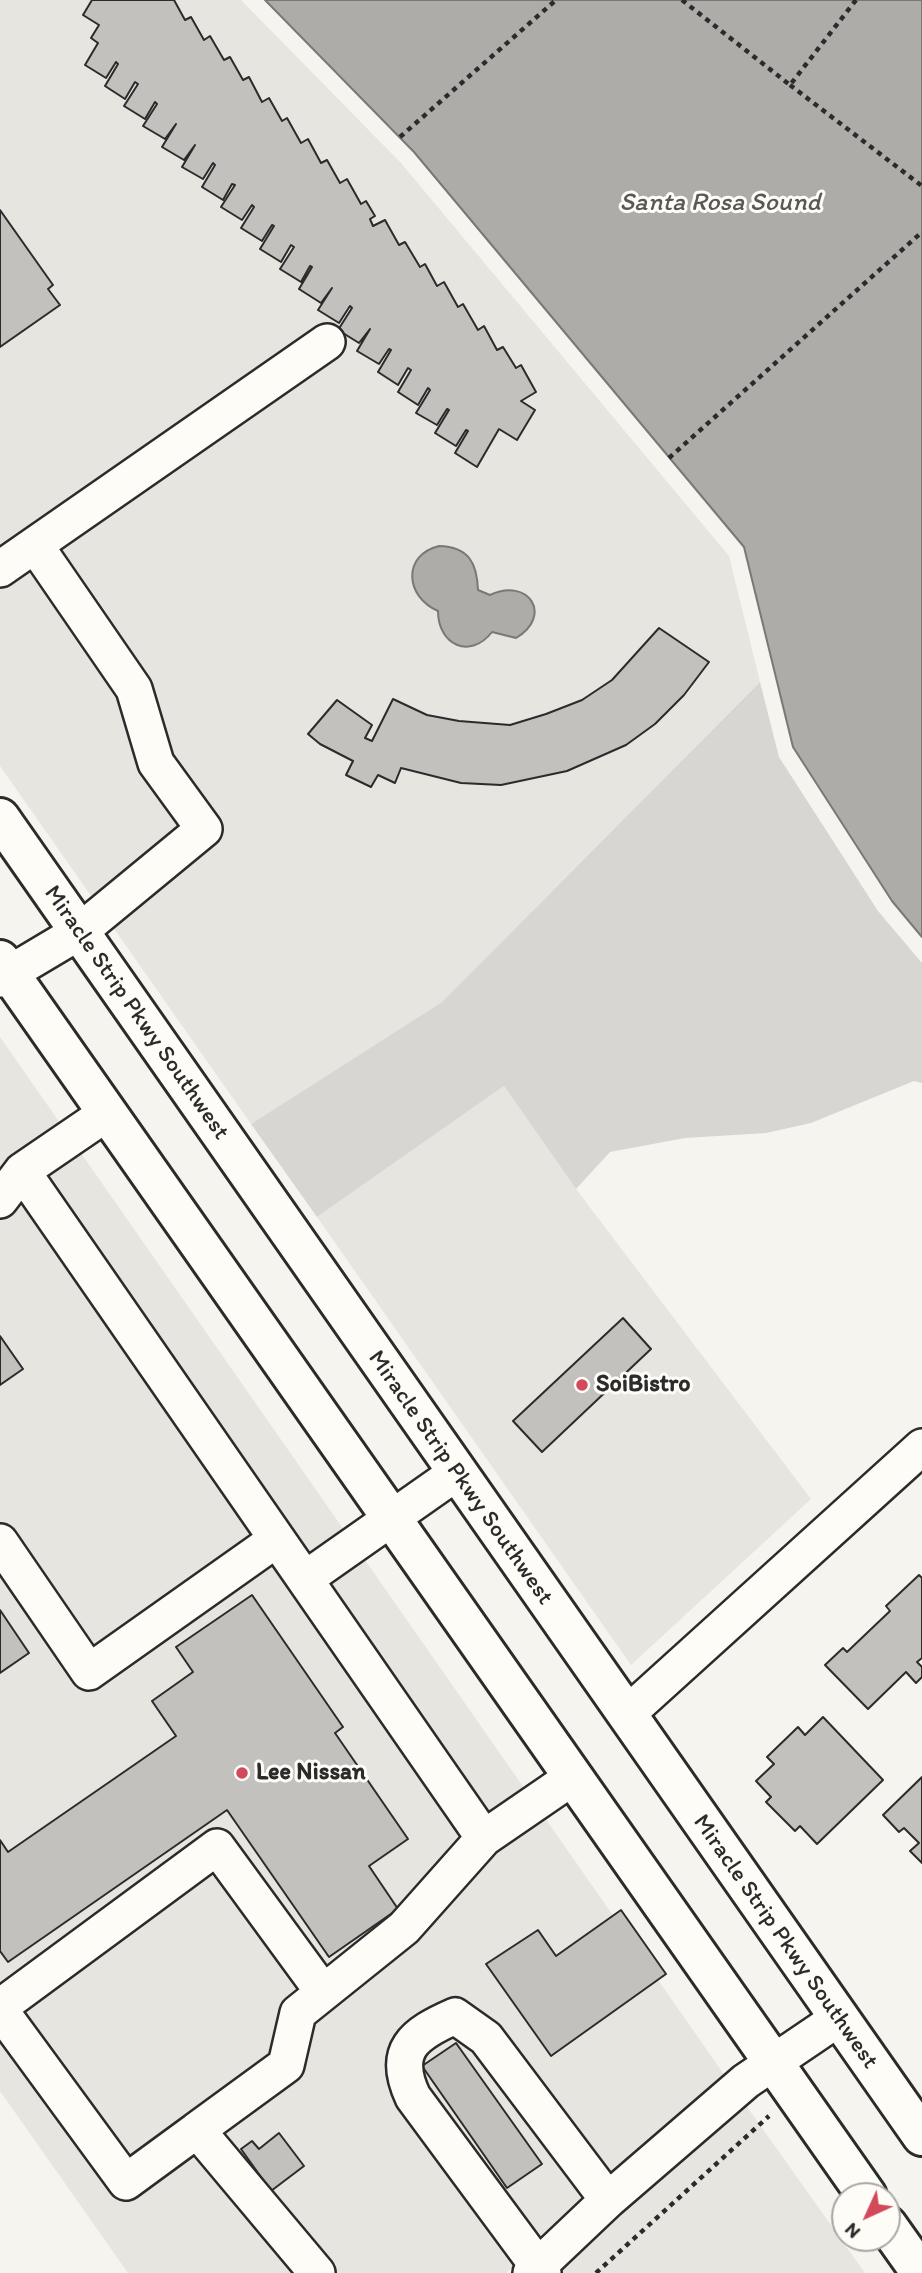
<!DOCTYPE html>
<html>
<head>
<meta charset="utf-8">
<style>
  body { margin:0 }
  #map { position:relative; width:922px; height:2273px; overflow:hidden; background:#f5f4ef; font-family:Itim,sans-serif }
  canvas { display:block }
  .north { position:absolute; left:831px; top:2182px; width:70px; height:70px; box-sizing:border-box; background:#fdfcf7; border:2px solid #a9a8a5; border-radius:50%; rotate:225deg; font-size:19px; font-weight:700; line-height:28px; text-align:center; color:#2b2b2b }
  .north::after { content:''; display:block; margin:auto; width:24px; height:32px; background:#d1495b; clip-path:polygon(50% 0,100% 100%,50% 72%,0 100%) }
</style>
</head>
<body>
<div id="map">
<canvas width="922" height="2273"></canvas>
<div class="north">N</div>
</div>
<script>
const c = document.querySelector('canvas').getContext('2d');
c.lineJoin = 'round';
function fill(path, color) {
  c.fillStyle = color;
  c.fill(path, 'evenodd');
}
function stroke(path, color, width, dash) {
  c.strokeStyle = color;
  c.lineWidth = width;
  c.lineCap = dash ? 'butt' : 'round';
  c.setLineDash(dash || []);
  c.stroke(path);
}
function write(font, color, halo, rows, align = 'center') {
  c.font = font + ' Itim,sans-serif';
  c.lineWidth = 6;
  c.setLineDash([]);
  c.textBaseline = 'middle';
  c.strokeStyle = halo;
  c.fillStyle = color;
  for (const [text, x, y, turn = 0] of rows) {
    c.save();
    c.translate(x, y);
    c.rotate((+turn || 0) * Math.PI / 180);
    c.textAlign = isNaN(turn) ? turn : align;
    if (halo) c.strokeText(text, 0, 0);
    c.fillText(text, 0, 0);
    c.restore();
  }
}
const built = new Path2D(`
  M0,0h241l160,163 328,393 31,126 -318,320 -191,122 -251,-358z
  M0,1037l725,1039 -129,111 -90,86h-378l-128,-182z
  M504,1086l72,103 235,310 -180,166 -314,-448z
  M745,2104l120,169h-309l63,-60z`);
const green = new Path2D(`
  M760,682l19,75 99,154 44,52v120l-8,-2 -103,42 -45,10 -81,5 -75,14 -34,37 -72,-103 -187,131 -66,-93 191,-122z`);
const water = new Path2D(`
  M265,0h657v937l-30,-36 -99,-154 -49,-200 -330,-395z
  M439,546c30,1 38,17 39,44l12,5c38,-18 64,20 26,43l-24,-6c-22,28 -54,13 -54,-21 -33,-14 -36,-56 1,-65z`);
const building = new Path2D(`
  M92,0h82l11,20 6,-3 13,23 6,-4 14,24 6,-3 13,23 6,-3 13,25 7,-4 13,23 5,-3 14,25 7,-4 13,24 6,-3 13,23 7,-4 14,25 5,-3 9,15 -5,3 3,7 12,-6 14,25 6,-3 15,25 5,-3 12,22 7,-4 14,25 5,-3 15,26 6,-4 13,24 6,-3 13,21 5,-3 15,27 -15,9 14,9 -18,30 -18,-11 -22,38 -22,-14 13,-22 -2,-1 -10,16 -21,-13 14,-23 -2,-1 -10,16 -21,-12 14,-23 -2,-2 -10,17 -20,-13 13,-22 -3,-2 -10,17 -20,-13 13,-22 -2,-1 -10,15 -22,-13 13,-22 -11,14 -21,-13 14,-22 -2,-2 -11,17 -21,-13 14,-22 -11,15 -22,-14 13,-22 -2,-1 -9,16 -21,-13 14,-22 -3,-2 -10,17 -21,-13 14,-23 -2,-1 -10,16 -21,-13 13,-21 -2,-2 -10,15 -21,-13 14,-22 -3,-1 -9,16 -21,-13 13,-22 -2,-2 -10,16 -21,-12 13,-22 -11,15 -22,-13 14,-23 -11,15 -22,-13 14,-22 -2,-2 -10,17 -21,-13 14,-22 -3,-2 -10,17 -20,-13 13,-22 -2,-2 -10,16 -21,-13 13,-22 -7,-5 8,-13 -16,-10z
  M0,210l53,75 -5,4 12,16 -60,42z
  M659,628l50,34 -25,33 -29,29 -29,21 -59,26 -66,14 -40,-2 -60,-15 -6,15 -17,-8 -7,12 -25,-12 7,-14 -33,-17 -12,-10 29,-34 35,25 -7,13 7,3 21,-42 34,16 32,6 51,4 36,-11 36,-14 30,-20z
  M623,1318l28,31 -109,103 -29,-31z
  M0,1336l23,33 -23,16z
  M919,1575l3,3v80l-5,4 5,5v10l-6,6 -10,-11 -38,37 -43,-44 18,-17 4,4 43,-41 -4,-5z
  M252,1595l91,132 -8,6 73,106 -39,27 29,43 -69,48 -102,-147 -219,152 -8,-11v-111l8,12 168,-116 -24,-35 41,-29 -17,-25z
  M0,1610l29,43 -29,20z
  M823,1717l60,63 -66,64 -17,-18 -5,5 -29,-29 5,-5 -15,-16 18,-17 -7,-7 31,-30 7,8z
  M922,1777v86l-12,-12 9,-8 -15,-15 -5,4 -16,-17z
  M621,1910l45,64 -115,82 -65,-92 52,-34 18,26z
  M456,2043l86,121 -35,24 -85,-122z
  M279,2133l25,33 -33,25 -30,-42 11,-8 7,8z`);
const path = new Path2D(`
  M682,0l108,85 66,-85
  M790,85l132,101
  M400,137l156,-137
  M669,458l253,-226
  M596,2273l173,-157`);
const minor = new Path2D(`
  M0,569l327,-227
  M0,979l79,-47 125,-103 -48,-66 -22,-74 -99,-144
  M107,1113l-85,58 462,667 89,-61
  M0,1200l22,-29
  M0,1542l89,130 188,-133
  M305,1579l151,-106
  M626,1715l296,-268
  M0,2007l217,-160 106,145
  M0,2010l126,172 71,-52
  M317,2273l-120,-143 89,-65 12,-52 106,-85 80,-90
  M531,2273l77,-73 138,-119 93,-63
  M543,2273l-130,-176c-22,-47 1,-63 42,-81l31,22 122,162`);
const highway = new Path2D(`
  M0,818l922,1318
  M0,960l867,1236
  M887,2225l34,48`);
const markers = [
  [582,1385,7,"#d1495b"],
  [242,1773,7,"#d1495b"]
];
const streetNames = [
  ["Miracle Strip Pkwy Southwest",136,1013,55],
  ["Miracle Strip Pkwy Southwest",460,1478,55],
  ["Miracle Strip Pkwy Southwest",785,1942,55]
];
const poiNames = [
  ["SoiBistro",596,1385],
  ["Lee Nissan",256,1773]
];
const waterNames = [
  ["Santa Rosa Sound",720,203]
];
fill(built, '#e6e5e0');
fill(green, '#d7d6d2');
fill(water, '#adaca9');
stroke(water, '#797877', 2);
fill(building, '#c2c1be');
stroke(building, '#2b2b2b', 2);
stroke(minor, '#2b2b2b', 40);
stroke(highway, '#2b2b2b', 44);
stroke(path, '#2b2b2b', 4.5, [5, 5]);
stroke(minor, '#fdfcf7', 35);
stroke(highway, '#fdfcf7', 38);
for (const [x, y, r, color] of markers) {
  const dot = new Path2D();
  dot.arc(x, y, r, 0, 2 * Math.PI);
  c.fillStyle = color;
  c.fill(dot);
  stroke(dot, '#fdfcf7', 2.5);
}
write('24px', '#2b2b2b', '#fdfcf7', streetNames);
write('bold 24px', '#2b2b2b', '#fdfcf7', poiNames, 'left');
write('italic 26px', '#585857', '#fdfcf7', waterNames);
</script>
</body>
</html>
